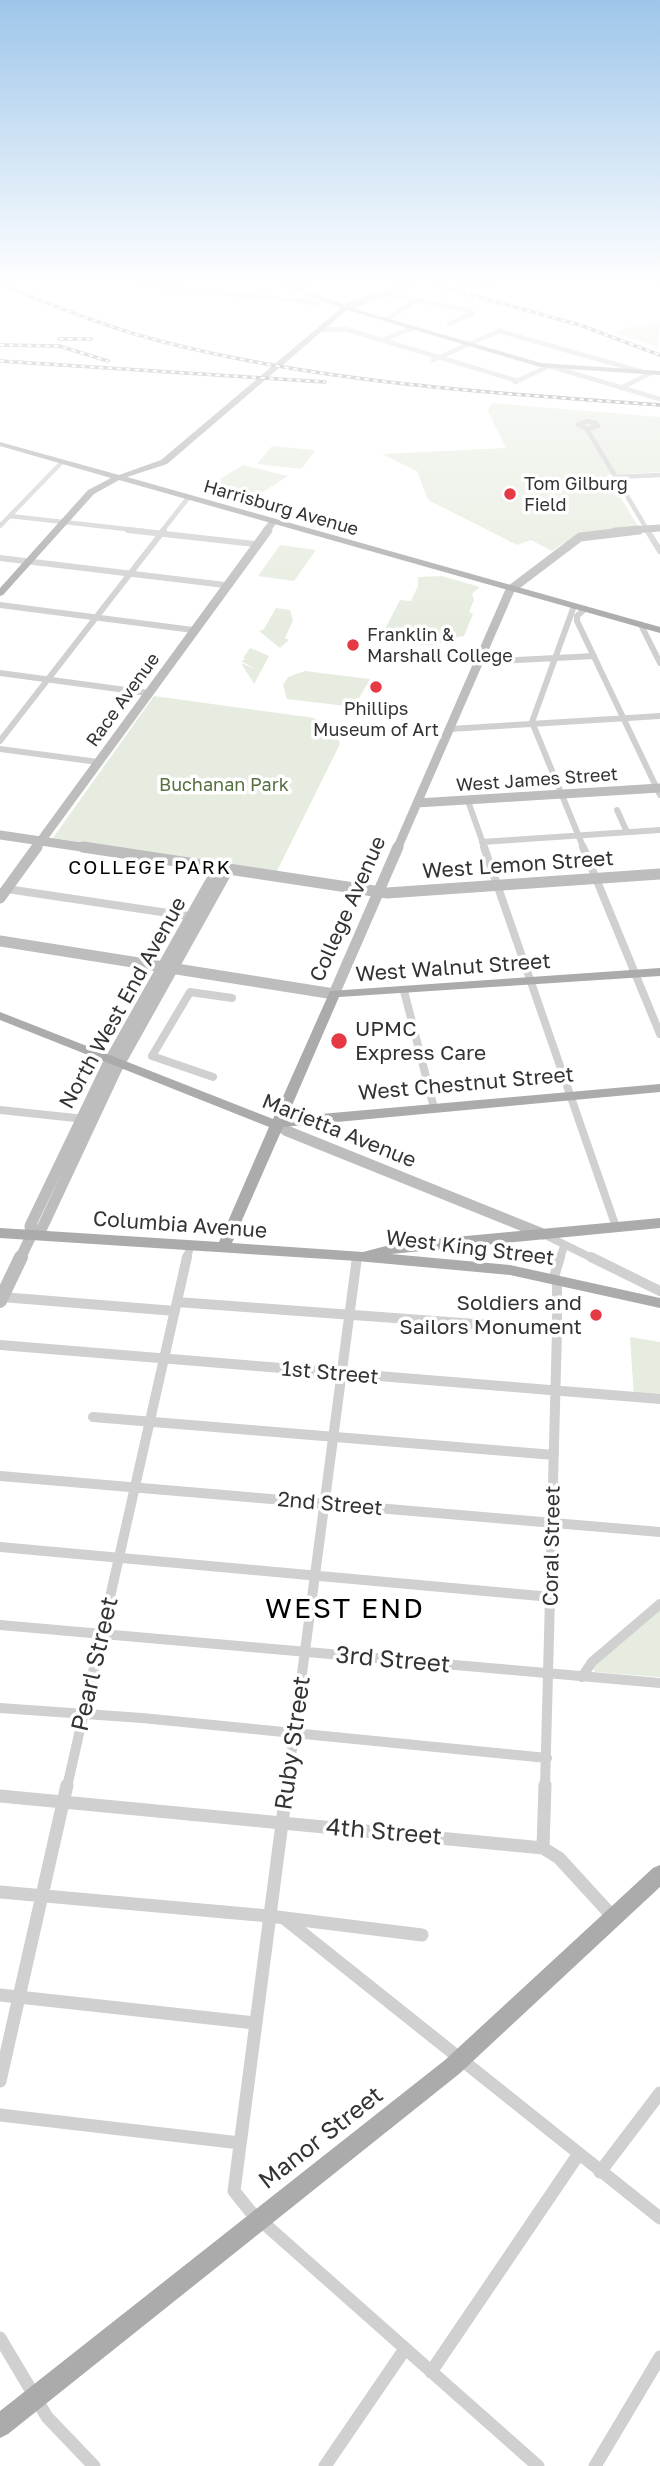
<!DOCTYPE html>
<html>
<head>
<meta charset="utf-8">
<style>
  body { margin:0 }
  canvas { display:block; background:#fff }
</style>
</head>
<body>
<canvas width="660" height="2466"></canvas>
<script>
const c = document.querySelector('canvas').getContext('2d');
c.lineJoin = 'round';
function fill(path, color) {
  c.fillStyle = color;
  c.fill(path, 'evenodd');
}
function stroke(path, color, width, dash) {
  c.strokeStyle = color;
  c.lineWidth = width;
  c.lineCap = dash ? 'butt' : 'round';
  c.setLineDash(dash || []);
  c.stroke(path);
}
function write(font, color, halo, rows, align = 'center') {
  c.font = font + ' "Golos Text",sans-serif';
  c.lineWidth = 7;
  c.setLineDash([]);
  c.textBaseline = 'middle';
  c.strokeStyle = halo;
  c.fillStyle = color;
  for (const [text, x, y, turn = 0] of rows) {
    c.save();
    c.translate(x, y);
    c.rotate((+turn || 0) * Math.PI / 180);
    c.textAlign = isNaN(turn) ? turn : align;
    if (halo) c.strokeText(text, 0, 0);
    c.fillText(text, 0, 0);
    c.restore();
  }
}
const green = new Path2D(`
  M660,323l-2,24 -44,-14 20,-8z
  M491,403l169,14v55l-53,3 32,53c-33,1 -59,2 -87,23l-21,-11 -14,5 -89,-45 -11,-29 -35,-17 124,-6 -18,-37z
  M272,446l41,4 2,1 -14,18 -44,-5z
  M243,465l45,11 -44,28 -45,-12z
  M280,545l36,5 -22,31 -36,-5z
  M442,576l38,11 -8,7 2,6 -5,12 4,2 -9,22c-14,1 -25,11 -44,9 -15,-2 -22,-12 -36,-14l16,-31 11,1 7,-15v-9z
  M276,608l14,2 3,10 -8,18 4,2 -9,8 -21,-17 5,-2z
  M250,648l19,8 -15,28 -13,-21 16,7 -16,-9 5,-2 -3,-1z
  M305,671l65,8 -16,28 -67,-8 -4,-14 5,-8z
  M154,696l160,22 21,12 5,14 -63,127 -224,-33z
  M630,1337l30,5v57l-26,-2z
  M660,1607v70l-65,-5 -3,-7z`);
const streetFar4 = new Path2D(`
  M133,284l186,19
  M295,289l18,-5
  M384,294l87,17 1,3 -23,10
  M386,320l29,-19
  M319,330l26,-1 173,52
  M383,340l30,-12
  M433,360l66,-29 144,41
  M515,382l34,-16 111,33
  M621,388l30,-15
  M587,421l9,2 2,3 -11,3 -9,-4z
  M587,429l61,102
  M615,477l45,-2
  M10,516l134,15
  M0,526l62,-64
  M162,531l26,-33`);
const streetFar3 = new Path2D(`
  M128,530l127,14
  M647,530l13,21
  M0,558l225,27
  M0,605l193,25
  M574,606l-42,116 52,127
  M585,609l-8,7v5l83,174
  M641,625l19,38
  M479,662l115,-6
  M0,673l148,20
  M450,729l210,-13
  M0,741l164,-211
  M0,749l98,13
  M468,801l17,48
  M617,810l10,22
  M482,842l178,-12`);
const streetFar2 = new Path2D(`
  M484,847l132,380
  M583,847l77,187
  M7,889l188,28
  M404,991l30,117
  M213,1077l-61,-21 38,-64 42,6
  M0,1110l85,9
  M543,1234l51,25
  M187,1259l3,-13
  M357,1259v-3
  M560,1259l4,-13`);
const streetFar1 = new Path2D(`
  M591,1257l69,34
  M2,1297l173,14
  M177,1302l380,28
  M0,1345l660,54
  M93,1417l461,38
  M0,1476l660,56
  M0,1547l551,50
  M0,1625l660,58
  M582,1677l10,-15 68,-58
  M0,1708l142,10 405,40
  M67,1787l120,-530
  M287,1787l70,-530
  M545,1787l12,-457v-46l-3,-7 6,-20`);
const street = new Path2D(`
  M287,1785l-53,406 16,20 288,255
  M0,1796l543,52 16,10 55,60
  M543,1848l2,-63
  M0,1892l269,24 153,19
  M285,1919l375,299
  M0,1995l255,28
  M0,2081l67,-296
  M0,2115l240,28
  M600,2172l60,-79
  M0,2338l47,79 47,49
  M431,2372l147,-217
  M325,2466l80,-117
  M595,2466l65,-109`);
const secondaryFar3 = new Path2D(`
  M346,307l63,-23
  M266,531l7,-9
  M615,531l45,-3`);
const secondaryFar2 = new Path2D(`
  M417,803l243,-15
  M0,835l95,14
  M35,849l233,-319
  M397,849l113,-259 70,-53 59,-7`);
const secondaryFar1 = new Path2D(`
  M83,847l304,46 273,-19
  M0,898l37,-51
  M0,941l334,53 64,-147
  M277,1124l10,7 256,103
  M31,1236l-1,-10 78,-162 108,-192 8,-4
  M20,1259l11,-23 11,-8 75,-160 109,-195 -2,-5`);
const secondary = new Path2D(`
  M0,1301l21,-44`);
const primary = new Path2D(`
  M278,284h8l76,27 179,52 119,8v4l-120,-8 -193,-57 -180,154 -40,13 533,150v6l-541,-153 -25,14 -91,101 -3,1v-8l88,-98 23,-12 -111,-32v-4l119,33 42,-15 180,-152z
  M654,284h6v4z
  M660,968v8l-321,21 -52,120 373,-33v8l-377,35 -51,116 131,9 38,-10 259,-24v10l-269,26 119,11 150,33v10l-150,-33 -153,-14 -357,-23v-10l219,14 50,-115 -269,-107v-8l273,107 57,-128z
  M660,1865v22l-201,187 -451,360 -8,4v-27l445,-351 208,-192z`);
const rail = new Path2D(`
  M0,284c53,21 105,43 160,57 163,42 332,52 500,64
  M431,284l149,41 80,30
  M459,287l35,-3
  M59,339h32
  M0,345l59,1 49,15
  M0,361l325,21`);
const markers = [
  [510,494,7,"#e63946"],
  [353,645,7,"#e63946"],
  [376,687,7,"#e63946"],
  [339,1041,9,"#e63946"],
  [596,1315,7,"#e63946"]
];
const farPoinames = [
  ["Tom Gilburg",524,484],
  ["Field",524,505],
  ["Franklin &",367,635],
  ["Marshall College",367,656],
  ["Phillips",376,709,"center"],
  ["Museum of Art",376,730,"center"]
];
const farStreetnames = [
  ["Harrisburg Avenue",281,508,16],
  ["Race Avenue",123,700,-54],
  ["West James Street",537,780,-4]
];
const farParknames = [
  ["Buchanan Park",224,785]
];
const farNeighbourhoodnames = [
  ["COLLEGE PARK",150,868]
];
const streetNames = [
  ["West Lemon Street",518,865,-4],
  ["College Avenue",348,909,-66],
  ["West Walnut Street",453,968,-4],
  ["North West End Avenue",123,1003,-61],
  ["West Chestnut Street",466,1084,-5],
  ["Marietta Avenue",339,1131,22],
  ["Columbia Avenue",180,1225,4],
  ["West King Street",470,1248,7],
  ["1st Street",330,1373,5],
  ["2nd Street",330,1504,5],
  ["Coral Street",552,1546,-89]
];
const poiNames = [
  ["UPMC",355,1029],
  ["Express Care",355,1053],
  ["Soldiers and",582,1303,"right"],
  ["Sailors Monument",582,1327,"right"]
];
const nearStreetnames = [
  ["3rd Street",393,1660,5],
  ["Pearl Street",95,1664,-77],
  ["Ruby Street",293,1743,-82],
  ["4th Street",384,1832,5],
  ["Manor Street",321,2138,-38]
];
const nearNeighbourhoodnames = [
  ["WEST END",345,1609]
];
fill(green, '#e6ecdf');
stroke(streetFar4, '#d0d0d0', 4.5);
stroke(streetFar3, '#d0d0d0', 6);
stroke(streetFar2, '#d0d0d0', 8);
stroke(streetFar1, '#d0d0d0', 10);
stroke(street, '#d0d0d0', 13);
stroke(secondaryFar3, '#bdbdbd', 7);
stroke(secondaryFar2, '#bdbdbd', 9);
stroke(secondaryFar1, '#bdbdbd', 11);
stroke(secondary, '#bdbdbd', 14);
fill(primary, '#ababab');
stroke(rail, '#888', 3.5);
stroke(rail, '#fff', 2, [4.5]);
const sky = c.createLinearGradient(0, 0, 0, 629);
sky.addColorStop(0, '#9ec6ea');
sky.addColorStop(0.45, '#fff');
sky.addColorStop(1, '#ffffff00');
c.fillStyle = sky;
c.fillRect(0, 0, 660, 629);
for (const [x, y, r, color] of markers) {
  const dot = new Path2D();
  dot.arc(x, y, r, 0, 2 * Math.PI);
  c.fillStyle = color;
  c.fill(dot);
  stroke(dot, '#fff', 2.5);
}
write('18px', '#333', '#fff', farPoinames, 'left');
write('18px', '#333', '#fff', farStreetnames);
write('18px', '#56703f', '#fff', farParknames);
c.letterSpacing = '2px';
write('19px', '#000', '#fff', farNeighbourhoodnames);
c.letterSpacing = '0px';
write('21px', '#333', '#fff', streetNames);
write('21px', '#333', '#fff', poiNames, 'left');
write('24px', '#333', '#fff', nearStreetnames);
c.letterSpacing = '2px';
write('28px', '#000', '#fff', nearNeighbourhoodnames);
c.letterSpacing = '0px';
</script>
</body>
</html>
